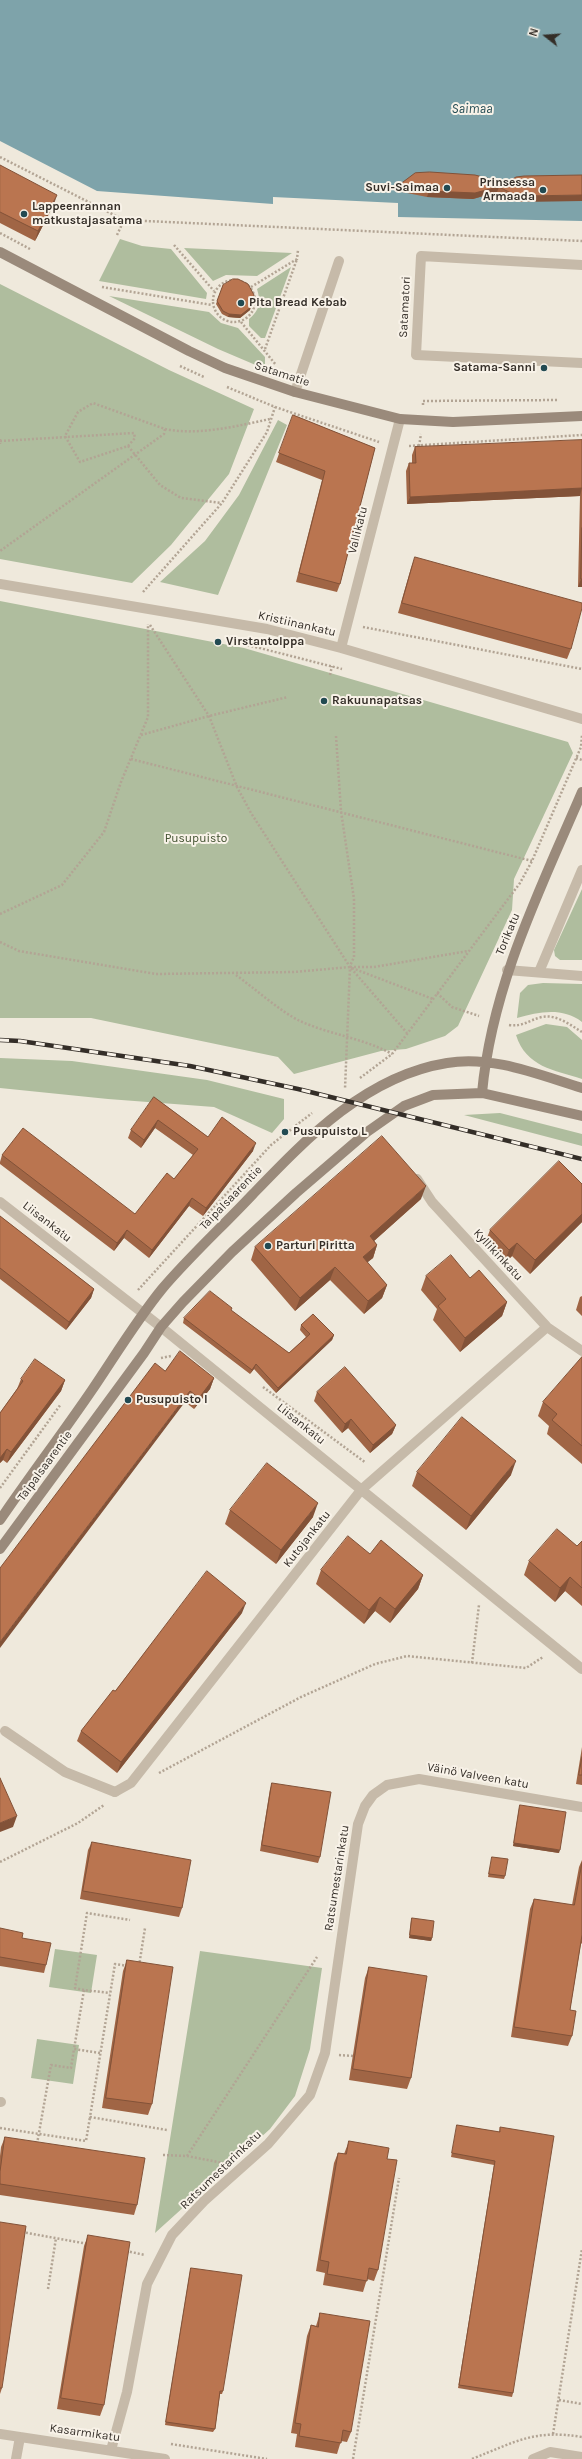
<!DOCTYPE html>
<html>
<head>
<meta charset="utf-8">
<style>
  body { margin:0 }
  #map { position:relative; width:582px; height:2459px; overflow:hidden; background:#efe9dc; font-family:Karla,sans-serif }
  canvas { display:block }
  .north { position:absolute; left:526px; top:16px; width:40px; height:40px; -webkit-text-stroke:3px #f8f2e8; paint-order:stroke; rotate:287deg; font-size:11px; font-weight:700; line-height:16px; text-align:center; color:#342e28 }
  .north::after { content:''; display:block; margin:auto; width:14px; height:18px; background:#342e28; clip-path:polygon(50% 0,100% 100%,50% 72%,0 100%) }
</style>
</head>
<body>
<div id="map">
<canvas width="582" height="2459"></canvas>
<div class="north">N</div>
</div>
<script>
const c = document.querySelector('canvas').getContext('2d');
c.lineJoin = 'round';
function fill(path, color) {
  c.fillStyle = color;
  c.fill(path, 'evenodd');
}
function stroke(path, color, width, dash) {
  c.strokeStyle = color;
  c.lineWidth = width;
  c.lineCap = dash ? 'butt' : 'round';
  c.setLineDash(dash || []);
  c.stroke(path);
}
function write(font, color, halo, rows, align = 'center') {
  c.font = font + ' Karla,sans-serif';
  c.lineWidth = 4;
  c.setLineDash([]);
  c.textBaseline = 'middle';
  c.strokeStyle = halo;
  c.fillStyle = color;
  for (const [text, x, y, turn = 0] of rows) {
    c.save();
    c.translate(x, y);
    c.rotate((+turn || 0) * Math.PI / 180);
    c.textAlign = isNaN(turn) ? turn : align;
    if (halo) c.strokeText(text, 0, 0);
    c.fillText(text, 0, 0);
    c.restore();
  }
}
const green = new Path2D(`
  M120,239l22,7 29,3 36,44 -1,6 -107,-18z
  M184,248l108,5 -35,23 -31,-1 -13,6z
  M291,267l-26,71h-4l-12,-12v-7c11,-9 12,-17 8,-30z
  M0,284l169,86 85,39 -25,65 -58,71 -39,38 -132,-24z
  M109,296l100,16 12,11 17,5 27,29v12l-47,-20z
  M278,420l9,5 -69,170 -58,-13 45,-41 34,-46z
  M0,601l244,47 324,94 5,11 -59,126 -2,31 -54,116 -13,10 -39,13 -25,2 -87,23 -16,-17 -187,-39h-91z
  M582,889v71h-22l-5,-4 -1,-6z
  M543,983l39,1v38c-20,-15 -43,-10 -65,-4l3,-25 8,-8z
  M546,1024l21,3 15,13v39c-28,-9 -56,-12 -66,-44z
  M0,1058l72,3 135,19 77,19v20l-12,14 -58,-26 -106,-8 -108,-11z
  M500,1113l82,21v12l-118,-31z
  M55,1949l42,6 -6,38 -42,-6z
  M200,1951l122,17 -12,81 -15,47 -25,33 -115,104z
  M37,2039l42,6 -6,39 -42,-6z`);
const water = new Path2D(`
  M0,0h582v221l-184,-4v-14l-125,-6v7l-176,-13 -97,-50z`);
const path = new Path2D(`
  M0,157l124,63 458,21
  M0,233l30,16
  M117,235l7,-15
  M174,245l40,46
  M213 301a21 21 0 1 1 42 0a21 21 0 1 1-42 0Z
  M102,287l110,18
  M251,287l46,-28 1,-9
  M241,322l35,43
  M265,349l32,-90
  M180,366l24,11
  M227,387l48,20 104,35
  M423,405v-4l135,-1
  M165,429c33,7 72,-3 105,-10
  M0,439v5
  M0,441l134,-8 1,5 -7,8 -48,16 -15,-26 13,-24 15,-9 72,26 -1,5 -164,117
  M128,446l32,39 21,13 40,5
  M409,446l173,-11
  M419,446l2,-12
  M143,592l79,-89 45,-71 8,-25
  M150,625l59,91 28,71 14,26 99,154 -5,122
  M363,627l219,42
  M232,641l110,28
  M330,675l2,-9
  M141,735l68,-19 79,-19
  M336,736l5,75 13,88v58l-4,9
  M576,758l6,2
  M131,759l401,102
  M0,914l62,-29 42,-53 17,-50 27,-65v-93
  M0,942l19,9 137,23 138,-2 56,-5 57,66
  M350,967h24l94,-16
  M352,968l81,31
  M236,975c18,13 45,37 64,46 31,14 63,17 92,33
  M437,993l15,14 27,9
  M509,1025c14,2 20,-5 33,-8 15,-3 28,8 40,15
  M360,1078l32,-24 128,-171 12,-22 49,-114 1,-12
  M138,1290l133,-145 41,-32
  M161,1358l10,-2
  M263,1387l103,76
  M0,1488l61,-84
  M472,1663l7,-58
  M159,1773l142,-76 74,-33 32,-8 119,12 17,-11
  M0,1862l78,-39 26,-18
  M128,1966l-13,-2 -25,153 77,13
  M139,1966l6,-38
  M84,1990l-9,-2 12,-75 43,7
  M100,2053l-26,-4 10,-59 26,3
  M339,2055l14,1
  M0,2128l86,13 4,-24
  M37,2144l14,-79 20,3 3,-19
  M163,2155l24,1 36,7
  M187,2156l130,-199
  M22,2232l66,12
  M126,2251l19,4
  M48,2289l8,-51
  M559,2400l23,4
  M553,2434l29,-185
  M171,2444l96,15
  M353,2459l46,-281
  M472,2459c43,-17 62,-30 110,-22`);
const lane = new Path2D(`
  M295,392l44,-131
  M507,970l75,6
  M539,972l43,-102
  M5,1731l60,41 50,20`);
const street = new Path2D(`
  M582,265l-161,-9 -5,99 166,8
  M0,584l267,45 74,19 241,71
  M341,648l59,-229
  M417,1179l15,23 115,125 35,24
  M0,1202l161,125 421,342
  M115,1792l16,-9 230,-293 186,-163
  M0,2102h1
  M0,2434l165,25
  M111,2450l16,-58 20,-108 25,-49 32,-34 64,-57 42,-49 15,-42 33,-229 7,-18 8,-11 14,-10 32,-6 163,28
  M16,2459l4,-22
  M533,2459l17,-7 32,5`);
const secondary = new Path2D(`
  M0,252l189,99 36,17 70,24 105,27 53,3 129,-6
  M482,1093c10,-108 58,-203 100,-301
  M0,1520c30,-44 62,-86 92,-130 23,-34 44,-69 70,-101 28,-33 61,-63 91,-95 54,-56 113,-118 194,-131 45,-8 92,12 135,25
  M0,1549l144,-196 17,-26 22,-25 49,-50 64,-59 71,-61 37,-26 29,-11 49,-2 100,23`);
const rail = new Path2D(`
  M0,1040l20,1 170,25 108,23 284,70`);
const wall = new Path2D(`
  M0,165l54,39 -19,37 -35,-18z
  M582,175l-60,27 -9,-1 -16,-8v-1l-24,7 -46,-2 -30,-6 2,-6 107,-2z
  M223,285l27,25 -10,8 -12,-1 -6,-3 -6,-10z
  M293,415l82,33 -35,136 -3,8 -41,-10 26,-102 -46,-18z
  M582,440v147h-4l2,-91 -173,8 -1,-33 3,-8h3v-8l3,-8z
  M415,557l156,92 -4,10 -169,-46 13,-45z
  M154,1097l54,40 45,14 -50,65 -14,-10 -40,52 -25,-20 -10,13 -114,-87v-2l2,-7 133,59 39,-35 19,-24 -38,-27 -14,20 -13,-10 3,-8z
  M582,1184v38l-52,52 -18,-18 -8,8 -19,-21 5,-13z
  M421,1199l-47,42 3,4 -4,13 -6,4 20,23 -5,13 -18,16 -34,-34 -35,31 -44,-51 4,-13z
  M0,1216l94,73 -3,9 -25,32 -66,-51z
  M426,1276l81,26 -5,14 -42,36 -27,-32 4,-11 -16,-19z
  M582,1296v20l-6,-6 4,-13z
  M232,1311l57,42 17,-16 -6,-7 1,-5 33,10 -2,5 -56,53 -22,-24 -4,5 -67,-51 1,-5z
  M582,1357v107l-35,-30 2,-8 -11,-10 5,-14z
  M165,1371l49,7 -4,11 -16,20 -9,-7z
  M21,1379l44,1 -4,11 -54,72 -4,-3 -3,3v-50l17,-24z
  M317,1392l79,33 -4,9 -22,19 -22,-25 -6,5 -28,-32z
  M417,1472l94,3 -45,55 -54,-44z
  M230,1510l83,7 -37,47 -51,-40z
  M582,1541v65l-17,-15 -10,11 -31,-27 5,-14 48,-15z
  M370,1554l53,21 -5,14 -28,34 -15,-12 -11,13 -48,-40 5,-14z
  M242,1613l-125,160 -40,-32 4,-10 34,-40z
  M582,1747v38l-6,-1z
  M272,1783l48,74 -2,6 -58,-12 10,-62z
  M520,1805l39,48 -46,-7 6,-38z
  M92,1842l90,66 -3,9 -99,-18 8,-49z
  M492,1857l13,19 -1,3 -16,-2z
  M582,1860v84l-1,-1 -11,67 2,26 -4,10 -57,-9 19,-128 4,-10 38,6 7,-38z
  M412,1918l20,20 -1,3 -22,-3 2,-17z
  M0,1928l22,10 24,27 -2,8 -44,-7z
  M127,1960l25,144 -4,11 -46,-7 21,-137z
  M369,1967l42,111 -4,11 -58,-9 16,-102z
  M457,2125l42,7 1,-5 13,266 -1,4 -54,-9 36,-223 -43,-8z
  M5,2137l132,68 -3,10 -134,-20v-39l1,-9z
  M349,2141l29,129 -4,11 -7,-2 -4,13 -40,-7 2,-12 -9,-2 18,-108 4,-10 6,1z
  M0,2222l2,166 -2,6z
  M88,2235l16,170 -4,11 -43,-7 27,-163z
  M191,2268l32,123 -1,3h-2l-5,35 -2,3 -48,-7 25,-154z
  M320,2313l31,119 -4,10 -6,-1 -4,13 -42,-7 2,-13 -6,-1 16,-97 4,-11 5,1z`);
const shadedWall = new Path2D(`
  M501,186l-2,1 -2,5 -24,7 -46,-2 2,-6z
  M57,195l-3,9 -19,37 3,-10z
  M582,195v6l-60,1 2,-6z
  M251,307l-1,3 -10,8 -12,-1 1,-3z
  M582,488l-2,8 -173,8 3,-7z
  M581,579h1v8h-4z
  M158,1120l-3,8 -14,20 3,-8z
  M256,1143l-3,8 -50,65 3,-8z
  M426,1186l-5,13 -56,50 5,-13z
  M192,1198l-3,8 -40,52 3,-8z
  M582,1214v8l-52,52 5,-14z
  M127,1230l-3,8 -10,13 3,-8z
  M517,1243l-5,13 -8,8 5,-14z
  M377,1245l-4,13 -15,12 5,-13z
  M335,1267l-5,13 -35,31 5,-13z
  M387,1285l-5,13 -18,16 4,-13z
  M94,1289l-3,9 -25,32 3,-8z
  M507,1302l-5,14 -42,36 5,-14z
  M334,1335l-2,5 -56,53 2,-5z
  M256,1364l-2,5 -4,5 2,-4z
  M214,1378l-4,11 -16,20 5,-11z
  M65,1380l-4,11 -54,72 4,-11z
  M190,1391l-5,11 -185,246v-6z
  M351,1419l-3,9 -6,5 3,-9z
  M396,1425l-4,9 -22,19 3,-8z
  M7,1449l-4,11 -3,3v-5z
  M516,1461l-5,14 -45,55 5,-14z
  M318,1503l-5,14 -37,47 5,-14z
  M423,1575l-5,14 -28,34 5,-14z
  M570,1577l-5,14 -10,11 5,-14z
  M380,1597l-5,14 -11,13 5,-14z
  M246,1603l-4,10 -125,160 4,-11z
  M17,1816l-4,11 -13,5v-9z
  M514,1843l46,7 -1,3 -46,-7z
  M410,1935l22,3 -1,3 -22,-3z`);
const building = new Path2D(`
  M0,165l57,30 -19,36 -38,-19z
  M430,172l45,3 31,8 10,-6 8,-1 58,-1v20l-58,1 -9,-1 -16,-8 2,-1 -26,7 -46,-2 -30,-6 16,-12z
  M233,279h5l10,5 6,11 -3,12 -10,8 -12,-1 -6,-3 -6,-10 6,-16z
  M293,415l82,33 -35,136 -41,-11 26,-102 -46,-18z
  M582,440v48l-172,9 -1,-34h7l-1,-16z
  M582,528v51h-1z
  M415,557l167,46v5l-11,41 -169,-46z
  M154,1097l54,40 14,-20 34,26 -50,65 -14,-10 -40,52 -25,-20 -10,13 -115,-88 21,-27 112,86 32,-41 7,6 24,-30 -40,-29 -14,20 -13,-10z
  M382,1136l44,50 -56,50 7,9 -14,12 24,28 -19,16 -33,-34 -35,31 -45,-51z
  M559,1161l23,23v30l-47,46 -18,-17 -8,7 -19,-20z
  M0,1216l94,73 -25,33 -69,-54z
  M451,1255l19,23 9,-8 28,32 -42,36 -27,-32 8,-7 -20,-23z
  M210,1291l22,17 -1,2 58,43 21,-19 -9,-9 12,-11 21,21 -56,53 -22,-24 -4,6 -68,-52z
  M180,1351l34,27 -15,20 -9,-7 -190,251v-74l155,-205 10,8z
  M582,1357v89l-30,-26 5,-6 -14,-12z
  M35,1359l30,21 -54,72 -4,-3 -7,9v-45l23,-32 -2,-2z
  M345,1367l51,58 -23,20 -22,-26 -6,5 -28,-32z
  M462,1417l54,44 -45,55 -54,-44z
  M267,1463l51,40 -37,47 -51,-40z
  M557,1529l20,17 5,-5v47l-12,-11 -10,11 -31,-27z
  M348,1536l22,18 11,-14 42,35 -28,34 -15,-12 -11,13 -48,-40z
  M207,1571l39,32 -125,159 -40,-31 32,-41 2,1z
  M582,1757v18h-3z
  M0,1778l17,38 -17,7z
  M272,1783l59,9 -11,65 -58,-12z
  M520,1805l46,7 -6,38 -46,-7z
  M92,1842l99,18 -9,48 -99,-17z
  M492,1857l16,2 -3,17 -16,-2z
  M582,1863v72l-12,75 6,1 -4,25 -58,-9 20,-128 40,6z
  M412,1918l22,3 -2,17 -22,-3z
  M0,1928l23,5 -1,5 29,5 -5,22 -46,-8z
  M127,1960l46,7 -21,137 -46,-6z
  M369,1967l58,9 -16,102 -58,-9z
  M457,2125l43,7v-5l54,9 -41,257 -54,-8 36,-224 -43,-8z
  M5,2137l140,21 -8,47 -137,-21v-12z
  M349,2141l40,7 -2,11 10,1 -19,110 -9,-2 -2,13 -40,-7 2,-12 -9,-2 18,-107 8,1z
  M0,2222l26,4 -24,162h-2z
  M88,2235l42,7 -26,163 -43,-7z
  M191,2268l51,7 -19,116h-3l-5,38 -49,-7z
  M320,2313l50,8 -19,111 -8,-2 -2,13 -42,-7 2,-12 -6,-1 16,-98 7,2z`);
const markers = [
  [447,188,4,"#224a52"],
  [543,190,4,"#224a52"],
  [24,214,4,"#224a52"],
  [241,303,4,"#224a52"],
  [544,368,4,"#224a52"],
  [218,642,4,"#224a52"],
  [324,701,4,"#224a52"],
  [285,1132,4,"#224a52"],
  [268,1246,4,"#224a52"],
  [128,1400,4,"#224a52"]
];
const poiNames = [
  ["Prinsessa",535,183,"right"],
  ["Armaada",535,197,"right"],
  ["Suvi-Saimaa",439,188,"right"],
  ["Lappeenrannan",32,207],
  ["matkustajasatama",32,221],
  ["Pita Bread Kebab",249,303],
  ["Satama-Sanni",536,368,"right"],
  ["Virstantolppa",226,642],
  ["Rakuunapatsas",332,701],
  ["Pusupuisto L",293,1132],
  ["Parturi Piritta",276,1246],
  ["Pusupuisto I",136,1400]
];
const streetNames = [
  ["Satamatori",405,307,-87],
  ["Satamatie",282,374,18],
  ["Vallikatu",358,530,-76],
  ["Kristiinankatu",297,624,13],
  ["Torikatu",508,934,-67],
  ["Taipalsaarentie",231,1198,-46],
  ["Liisankatu",47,1222,38],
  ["Kyllikinkatu",498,1255,47],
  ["Liisankatu",301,1424,39],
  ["Taipalsaarentie",45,1466,-54],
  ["Kutojankatu",307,1539,-52],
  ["Väinö Valveen katu",478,1776,10],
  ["Ratsumestarinkatu",337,1878,-81],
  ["Ratsumestarinkatu",221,2170,-44],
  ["Kasarmikatu",85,2433,8]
];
const parkNames = [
  ["Pusupuisto",196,839]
];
const waterNames = [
  ["Saimaa",472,109]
];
fill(green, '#afbd9e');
fill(water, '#7ea3aa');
stroke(path, '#b2a494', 2.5, [2, 2]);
stroke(lane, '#c6baa9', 10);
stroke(street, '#c6baa9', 10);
stroke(secondary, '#9a8a7b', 10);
stroke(rail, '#342e28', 4.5);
stroke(rail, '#f8f2e8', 3, [9]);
fill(wall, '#a06545');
fill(shadedWall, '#825238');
fill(building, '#ba7550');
stroke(building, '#825238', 1);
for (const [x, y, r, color] of markers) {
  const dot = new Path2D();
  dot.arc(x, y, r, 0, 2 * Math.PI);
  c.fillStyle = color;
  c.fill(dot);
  stroke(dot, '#f8f2e8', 1.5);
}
write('bold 12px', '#342e28', '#f8f2e8', poiNames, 'left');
write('12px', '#342e28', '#f8f2e8', streetNames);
write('12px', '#40502f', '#f8f2e8', parkNames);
write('italic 13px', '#224a52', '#f8f2e8', waterNames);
</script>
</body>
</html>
